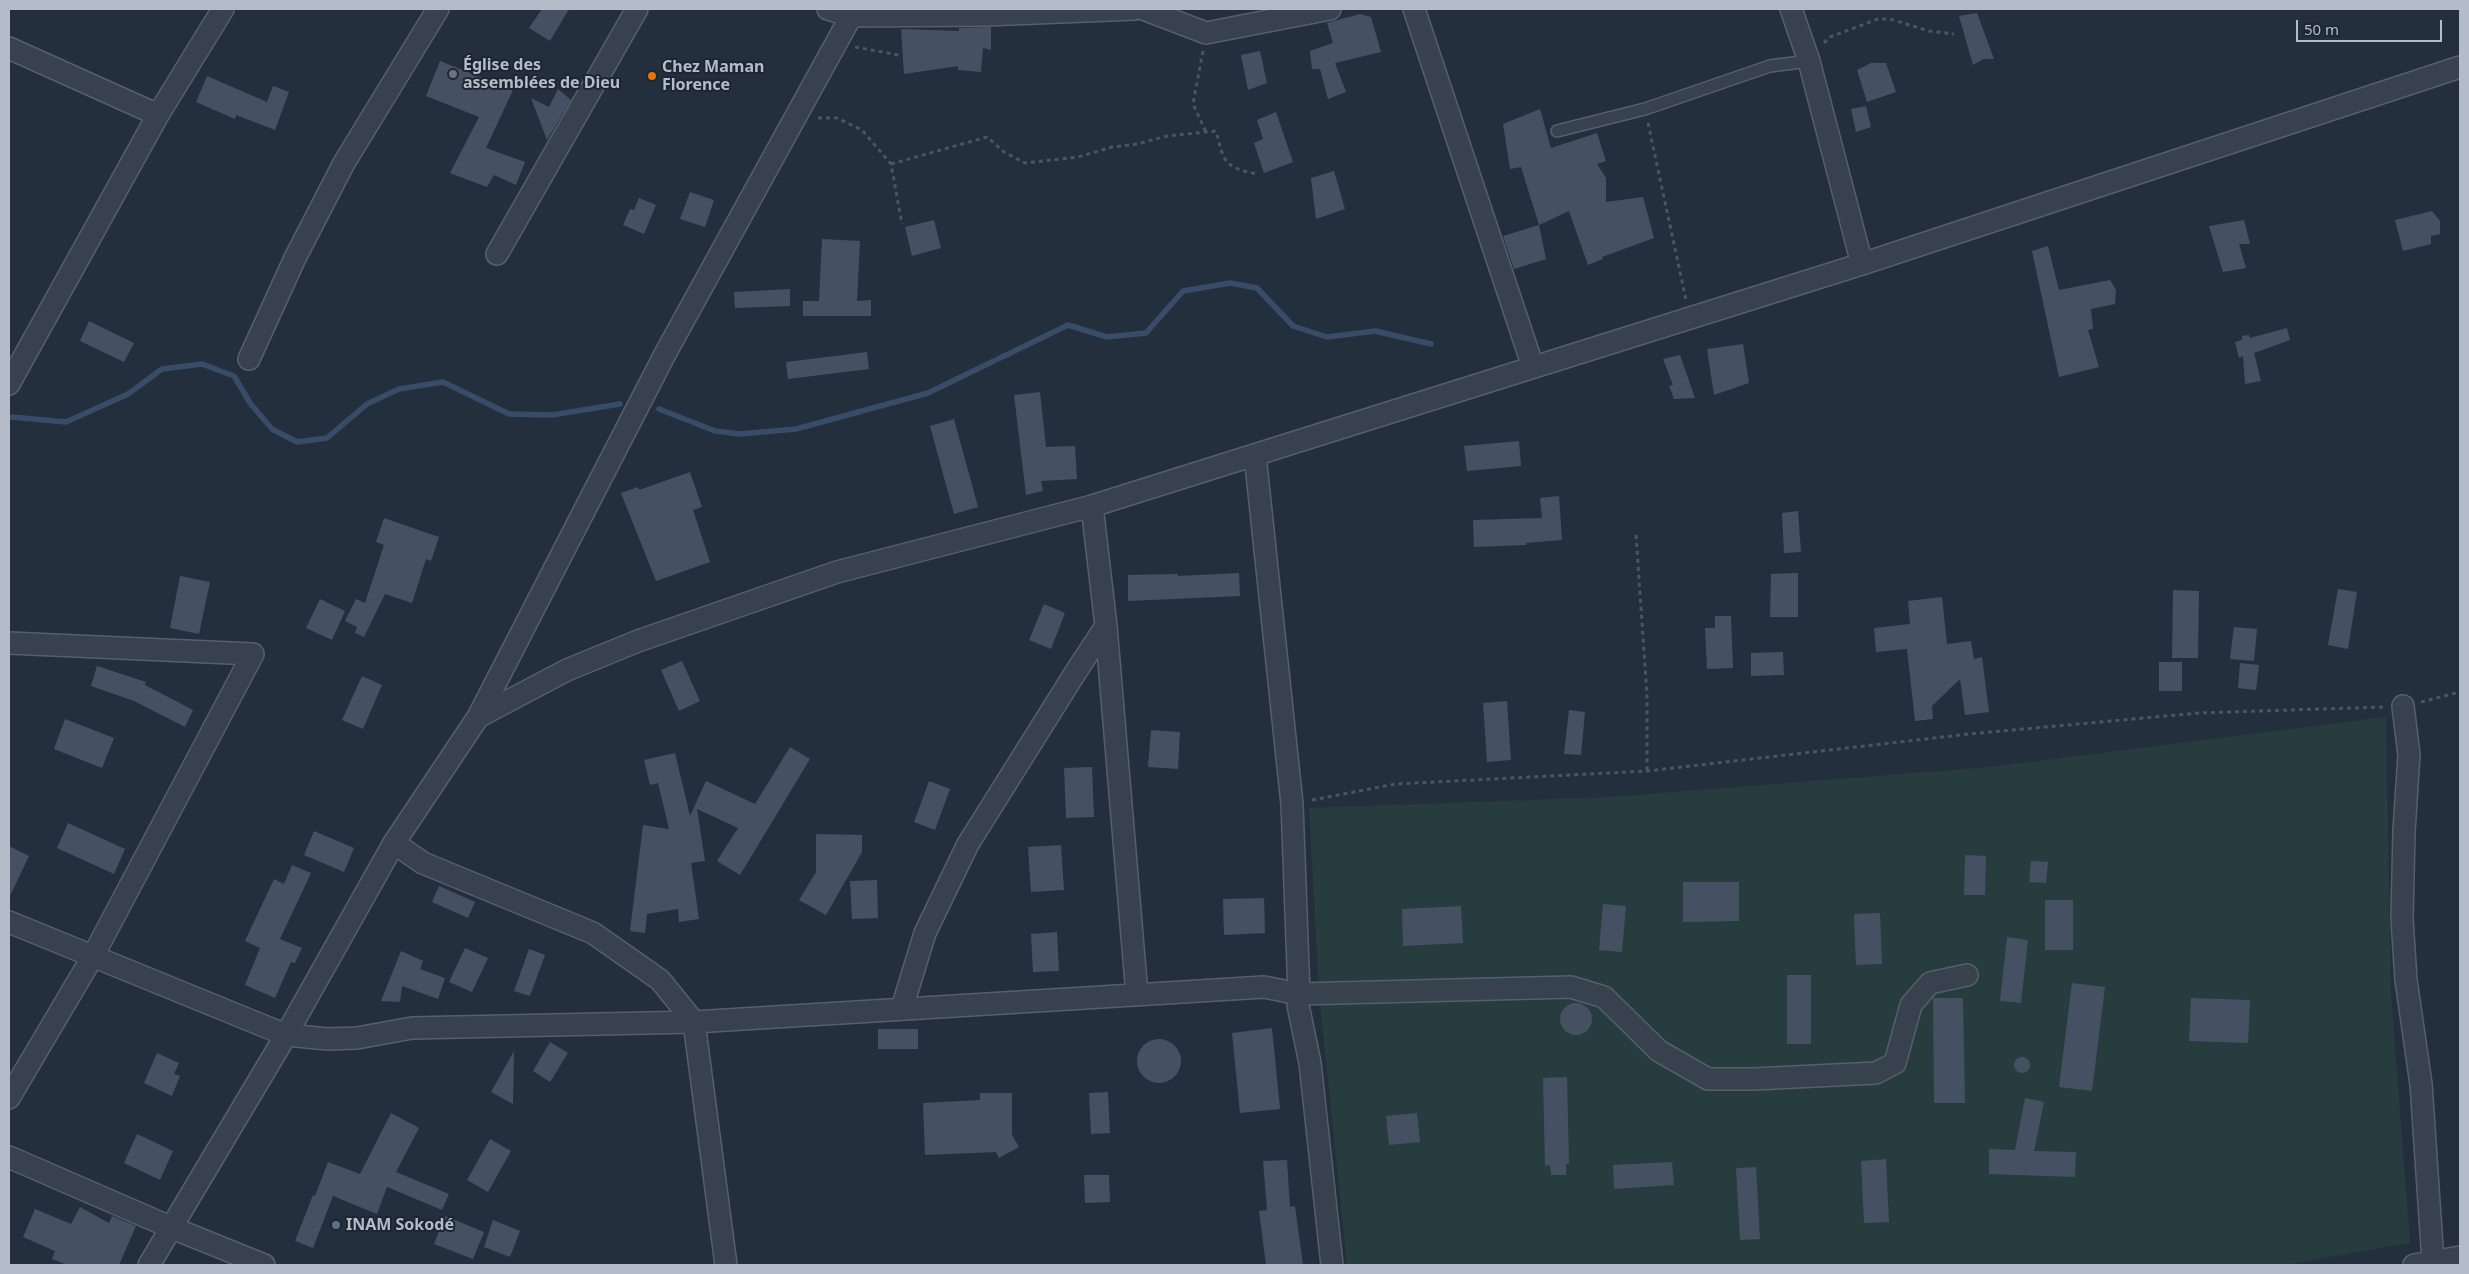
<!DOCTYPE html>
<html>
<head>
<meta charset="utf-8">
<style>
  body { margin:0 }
  #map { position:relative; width:2469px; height:1274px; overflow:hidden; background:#242f3e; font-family:"Noto Sans",sans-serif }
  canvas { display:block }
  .frame { position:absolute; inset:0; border:10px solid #b4bcc9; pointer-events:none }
  .scale { position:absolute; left:2296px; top:20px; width:146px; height:22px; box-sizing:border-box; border:2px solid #b4bcc9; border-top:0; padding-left:6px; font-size:15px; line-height:18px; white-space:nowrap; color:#b4bcc9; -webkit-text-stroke:4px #1d2633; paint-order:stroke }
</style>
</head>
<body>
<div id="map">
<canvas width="2469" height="1274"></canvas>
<div class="frame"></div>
<div class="scale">50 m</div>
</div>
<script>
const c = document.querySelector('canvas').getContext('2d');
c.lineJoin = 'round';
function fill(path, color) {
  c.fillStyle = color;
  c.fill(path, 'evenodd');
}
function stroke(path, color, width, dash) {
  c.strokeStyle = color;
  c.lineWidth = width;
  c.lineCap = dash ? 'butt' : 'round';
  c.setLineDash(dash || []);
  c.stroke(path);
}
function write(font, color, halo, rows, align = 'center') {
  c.font = font + ' "Noto Sans",sans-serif';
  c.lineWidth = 4;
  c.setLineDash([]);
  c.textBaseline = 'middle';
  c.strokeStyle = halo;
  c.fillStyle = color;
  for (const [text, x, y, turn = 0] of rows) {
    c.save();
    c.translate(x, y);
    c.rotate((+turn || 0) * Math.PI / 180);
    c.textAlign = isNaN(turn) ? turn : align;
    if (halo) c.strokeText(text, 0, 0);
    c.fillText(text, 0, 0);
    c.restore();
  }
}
const green = new Path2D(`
  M2386,717l5,276 19,250 -125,22h-938l-28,-272 -10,-185 301,-11 380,-30z`);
const stream = new Path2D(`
  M659,409l56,22 25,3 56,-5 132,-36 140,-68 39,12 39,-4 37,-42 47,-8 27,5 36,38 34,11 48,-6 56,13
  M12,417l54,5 62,-28 34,-25 40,-5 32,12 16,27 22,26 25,13 30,-4 40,-34 32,-15 44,-7 66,32 43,1 68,-11`);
const building = new Path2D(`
  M542,9h27l-19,32 -21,-13z
  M1977,13l17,46h-10l-11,6 -14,-49z
  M1360,14l11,3 10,35 -46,11 11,29 -18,7 -8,-30h-8l-2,-18 23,-8 -6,-20z
  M991,27v23l-8,-2 -2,24 -23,-2v-4l-54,8 -3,-45 58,2v-3z
  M1260,51l7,32 -19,7 -7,-35z
  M440,61l73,29 -27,58 39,14 -9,23 -22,-10 -7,12 -37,-14 29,-56 -53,-21z
  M1871,63h15l10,29 -29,10 -10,-32z
  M207,76l60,26 6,-16 16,6 -14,38 -39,-15 -1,4 -39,-17z
  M558,89l13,11 -24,40 -16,-42 18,9z
  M1866,106l5,21 -15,5 -5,-23z
  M1540,109l11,39 46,-15 9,28 -9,3 9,14v24l37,-5 11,41 -52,19 1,2 -15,6 -19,-54 -30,14 -18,-58 -11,2 -7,-45z
  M1276,112l17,50 -29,11 -10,-30 9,-4 -6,-19z
  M1334,171l11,38 -29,10 -5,-41z
  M690,192l24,8 -9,27 -25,-8z
  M639,198l17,7 -12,29 -21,-9 7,-16 4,1z
  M2432,211l8,10v13l-9,2v8l-28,7 -8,-31z
  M934,220l7,28 -29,8 -7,-29z
  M2244,220l6,24h-11l7,24 -23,4 -14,-46z
  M1539,225l7,34 -32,10 -11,-33z
  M822,239l38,2 -3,60 14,-1v16h-68v-15h16z
  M2048,246l11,44 51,-10 6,10 -1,14 -24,5 2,20 -5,1 11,37 -40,10 -27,-126z
  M790,289v17l-55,2 -1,-16z
  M89,321l45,22 -10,19 -44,-21z
  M2287,328l3,12 -36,13 7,28 -16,3 -2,-28 -4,2 -4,-16 7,-2v-4l7,-1 1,3z
  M1743,344l6,39 -35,12 -7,-46z
  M867,352l2,17 -81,10 -2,-17z
  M1680,355l15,43 -21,1 -5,-13 4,-1 -10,-26z
  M1040,392l6,55 29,-1 2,33 -36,2 2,10 -17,4 -12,-100z
  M954,419l24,88 -24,7 -24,-88z
  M1519,441l2,25 -54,5 -3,-25z
  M690,472l12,35 -9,3 17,52 -54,19 -35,-88 17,-6 1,3z
  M1559,496l3,44 -36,3v2l-52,2 -1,-27 69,-2 -2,-20z
  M1798,511l3,41 -17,1 -2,-40z
  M384,518l55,19 -8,24 -5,-2 -14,44 -27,-9 -21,43 -9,-4 2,-6 -12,-6 11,-22 9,4 19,-58 -8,-3z
  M1239,573l1,23 -112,5v-26l50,-1v2z
  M1798,573v44h-28l1,-43z
  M180,576l30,6 -11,52 -29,-6z
  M2338,589l19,3 -9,57 -20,-4z
  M2173,590l26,1 -1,67h-26z
  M1942,597l5,47 24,-3 3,18 8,-2 7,55 -24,3 -5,-36 -28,27 1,13 -18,2 -8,-72 -31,3 -2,-24 36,-4 -2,-23z
  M320,599l25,12 -13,29 -26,-12z
  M1044,604l21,9 -14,36 -22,-9z
  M1715,616h16l2,52 -26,1 -2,-41h10z
  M2234,627l23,2 -3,32 -24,-2z
  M1783,652l1,23 -33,1v-23z
  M682,661l18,40 -21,10 -18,-41z
  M2159,662h23v29h-23z
  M2240,663l19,2 -3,25 -18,-2z
  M97,666l49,16 -1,3 48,25 -8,17 -51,-26 -43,-15z
  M362,676l20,9 -19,44 -21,-9z
  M1507,701l4,59 -24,2 -4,-59z
  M1569,710l16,2 -4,43 -17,-1z
  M65,719l49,19 -12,30 -48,-19z
  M1151,730l29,2 -2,37 -30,-2z
  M790,747l20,12 -70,116 -23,-14 21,-33 -41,-19 8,52 -14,2 8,56 -20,3 -1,-13 -31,5 -2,19 -15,-2 13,-106 26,4 -11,-46 -8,2 -6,-25 31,-7 15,63 16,-35 49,23z
  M1092,767l2,50 -28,1 -2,-50z
  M929,781l21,8 -15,41 -21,-8z
  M68,823l57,26 -11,25 -57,-26z
  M314,831l40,17 -10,24 -40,-17z
  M816,834l46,1v17l-36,63 -27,-15 17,-28z
  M1061,845l3,45 -33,2 -3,-45z
  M9,846l20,10 -20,42z
  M1965,855l21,1 -1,39h-21z
  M2031,861l17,1 -2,21 -17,-1z
  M292,865l19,8 -31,66 22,9 -7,15 -4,-1 -16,36 -30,-13 15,-37 -15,-7 29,-62 10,5z
  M877,880l1,38 -26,1 -2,-38z
  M1683,882h56v39l-56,1z
  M439,886l36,16 -7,16 -36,-16z
  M1264,898l1,35 -41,2 -1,-36z
  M2045,900h28v50h-28z
  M1603,904l23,2 -4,46 -23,-2z
  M1461,906l2,37 -60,3 -1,-37z
  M1880,913l2,51 -26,1 -2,-51z
  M1057,932l2,39 -26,1 -2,-38z
  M2007,937l21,3 -7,63 -21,-2z
  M465,948l23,10 -16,34 -23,-10z
  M529,949l16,6 -15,41 -16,-5z
  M401,951l22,10 -3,8 25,9 -7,21 -36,-13 -2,16 -19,-1z
  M1787,975h24v69h-24z
  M2072,983l33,4 -13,104 -33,-4z
  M1933,998h30l2,105h-31z
  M2191,998l59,2 -2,43 -59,-2z
  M1560 1019a16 16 0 1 1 32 0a16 16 0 1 1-32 0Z
  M1272,1028l8,81 -40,4 -8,-80z
  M878,1029h40v20h-40z
  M1137 1061a22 22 0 1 1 44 0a22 22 0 1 1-44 0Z
  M550,1042l18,11 -18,29 -17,-11z
  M514,1051l-1,53 -22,-12z
  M157,1053l22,10 -5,11 6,2 -8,20 -28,-13z
  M2014 1065a8 8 0 1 1 16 0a8 8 0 1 1-16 0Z
  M1567,1077l2,87h-3v11h-15l-1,-10 -5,1 -2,-88z
  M1108,1092l2,41 -19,1 -2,-41z
  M980,1093h32v42l7,12 -20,11 -3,-6 -71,3 -2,-52 57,-3z
  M2025,1098l19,4 -10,49 42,1 -1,25 -86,-3v-25l26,1z
  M391,1113l28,15 -23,44 53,22 -7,16 -55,-23 -10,27 -44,-18 -20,52 -18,-7 18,-46 2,1 13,-34 32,12z
  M1417,1113l3,29 -31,3 -3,-29z
  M137,1134l36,17 -13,29 -36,-17z
  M490,1139l21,12 -23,41 -21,-12z
  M1886,1159l3,63 -25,1 -3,-62z
  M1287,1160l3,47 5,-1 8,59h-37l-7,-54 8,-1 -4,-49z
  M1672,1162l2,23 -60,4 -1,-24z
  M1756,1167l4,72 -20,1 -4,-72z
  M1084,1175h25l1,27 -25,1z
  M80,1207l29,16 3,-7 24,10 -17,39h-52l-15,-6 3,-8 -32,-14 12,-28 36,15z
  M445,1216l39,16 -11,27 -39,-15z
  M493,1220l27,11 -10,26 -26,-10z`);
const path = new Path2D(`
  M1824,43l6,-6 48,-18h12l39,12 25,3
  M855,47l44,8
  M1203,51l-10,53 13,28
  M818,118h19l25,12 29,34 11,60
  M1648,123l38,177
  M891,164l96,-27 17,15 21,11 53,-6 34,-10 25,-3 30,-8 49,-5c8,31 8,37 42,43
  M1636,535l11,160v76
  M2421,702l39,-10
  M1312,800l84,-16 251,-13 322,-37 230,-21 184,-6`);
const service = new Path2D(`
  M1557,131l88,-22 125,-43 39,-5`);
const minor = new Path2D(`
  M828,9l23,7 135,-1 149,-6
  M1143,9l63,24 124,-24
  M1414,9l119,358
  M1791,9l18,52 53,203
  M9,48l149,67
  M497,254l140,-245
  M249,359l46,-101 49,-95 94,-154
  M9,384l149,-269 65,-106
  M1255,455l37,349 7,190 272,-7 33,10 55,54 49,28h46l122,-6 19,-10 16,-58 19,-22 37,-8
  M1092,506l14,120 31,369
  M9,643l244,11 -160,302 -84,142
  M2403,706l6,49 -5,76 -2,88 4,61 15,104 12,178
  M478,717l89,-47 71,-29 199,-69 255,-66 770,-242 598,-197
  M394,843l29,20 170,70 67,47 34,42 32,243
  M9,922l277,113 42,4 29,-1 55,-10 282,-6 570,-35 35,7 -1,11 12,58 22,202
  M902,1008l23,-75 43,-89 109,-174 29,-44
  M9,1157l161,70 94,38
  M149,1265l137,-230 108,-192 84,-126 187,-363 190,-345
  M2414,1265l46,-8`);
const markers = [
  [453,74,5,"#6b7280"],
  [652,76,5,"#e8710a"],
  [336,1225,5,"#5c6f8a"]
];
const poiNames = [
  ["Église des",463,65],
  ["assemblées de Dieu",463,83],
  ["Chez Maman",662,67],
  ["Florence",662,85],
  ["INAM Sokodé",346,1225]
];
fill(green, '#263c3f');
stroke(stream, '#394c67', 5.5);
fill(building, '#455162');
stroke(service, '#565f6c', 14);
stroke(minor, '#565f6c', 24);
stroke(path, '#44595c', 3, [4, 4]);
stroke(service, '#38414e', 11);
stroke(minor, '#38414e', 21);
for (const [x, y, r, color] of markers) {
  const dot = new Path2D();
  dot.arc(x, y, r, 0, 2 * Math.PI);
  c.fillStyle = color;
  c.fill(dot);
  stroke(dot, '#1d2633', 2);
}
write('bold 16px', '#b4bcc9', '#1d2633', poiNames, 'left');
</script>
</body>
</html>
